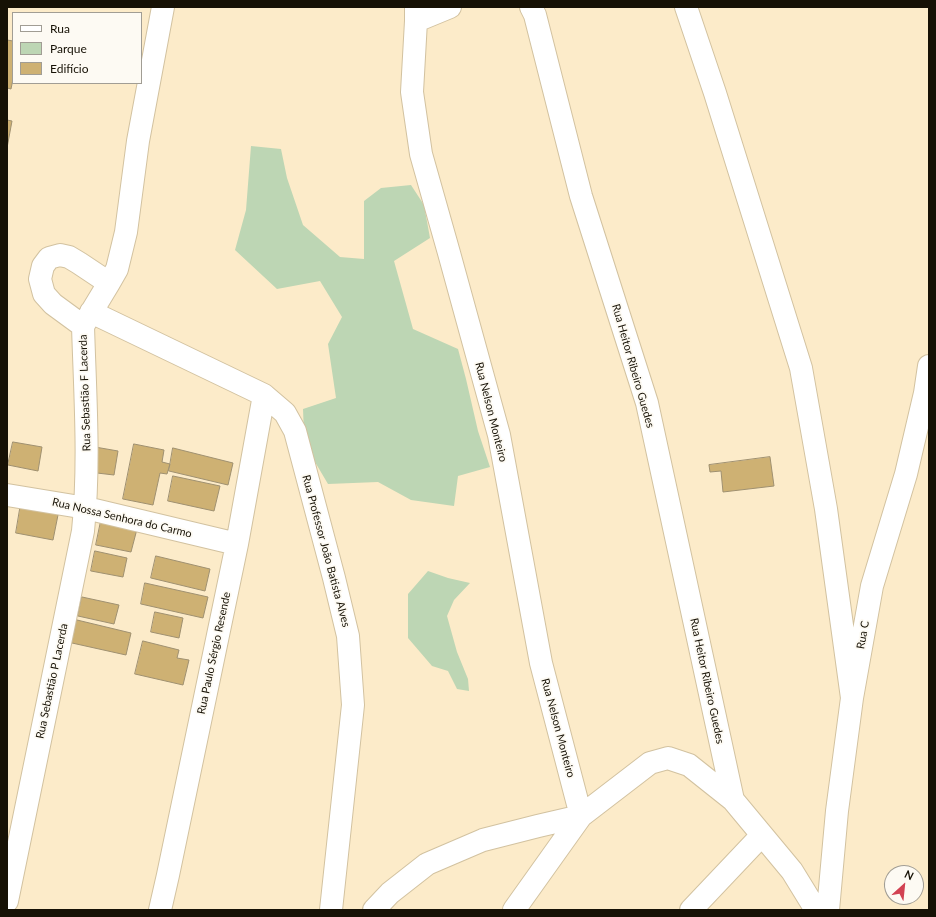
<!DOCTYPE html>
<html>
<head>
<meta charset="utf-8">
<style>
  body { margin:0 }
  #map { position:relative; width:936px; height:917px; overflow:hidden; background:#fcebc9; font-family:Lato,sans-serif }
  canvas { display:block }
  .frame { position:absolute; inset:0; border:8px solid #161105; pointer-events:none }
  .legend { position:absolute; left:12px; top:12px; width:130px; height:72px; box-sizing:border-box; background:#fdfaf3; border:1px solid #a19d94; margin:0; padding:5px 7px; list-style:none; font-size:12px; color:#161105 }
  .legend li { display:flex; align-items:center; gap:8px; height:20px }
  .legend b { width:20px; border:1px solid #a19d94 }
  .north { position:absolute; left:884px; top:865px; width:40px; height:40px; box-sizing:border-box; background:#fdfaf3; border:1px solid #a19d94; border-radius:50%; rotate:27deg; font-size:11px; font-weight:700; line-height:16px; text-align:center; color:#161105 }
  .north::after { content:''; display:block; margin:auto; width:14px; height:18px; background:#d24252; clip-path:polygon(50% 0,100% 100%,50% 72%,0 100%) }
</style>
</head>
<body>
<div id="map">
<canvas width="936" height="917"></canvas>
<div class="frame"></div>
<ul class="legend">
<li><b style="height:5px;background:#fff"></b>Rua</li>
<li><b style="height:11px;background:#bdd6b4"></b>Parque</li>
<li><b style="height:11px;background:#ceb173"></b>Edifício</li>
</ul>
<div class="north">N</div>
</div>
<script>
const c = document.querySelector('canvas').getContext('2d');
c.lineJoin = 'round';
function fill(path, color) {
  c.fillStyle = color;
  c.fill(path, 'evenodd');
}
function stroke(path, color, width, dash) {
  c.strokeStyle = color;
  c.lineWidth = width;
  c.lineCap = dash ? 'butt' : 'round';
  c.setLineDash(dash || []);
  c.stroke(path);
}
function write(font, color, halo, rows, align = 'center') {
  c.font = font + ' Lato,sans-serif';
  c.lineWidth = 3.5;
  c.setLineDash([]);
  c.textBaseline = 'middle';
  c.strokeStyle = halo;
  c.fillStyle = color;
  for (const [text, x, y, turn = 0] of rows) {
    c.save();
    c.translate(x, y);
    c.rotate((+turn || 0) * Math.PI / 180);
    c.textAlign = isNaN(turn) ? turn : align;
    if (halo) c.strokeText(text, 0, 0);
    c.fillText(text, 0, 0);
    c.restore();
  }
}
const green = new Path2D(`
  M251,146l30,3 6,29 16,47 37,32 24,2v-58l17,-13 30,-3 13,20 6,33 -36,23 19,68 45,20 8,30 12,52 12,36 -32,9 -4,30 -43,-6 -33,-18 -50,2 -13,-22 -11,-28 -1,-25 33,-11 -8,-54 14,-27 -22,-36 -43,8 -42,-39 11,-40z
  M428,571l20,7 22,5 -16,17 -7,16 10,36 11,27 1,12 -12,-2 -9,-18 -16,-5 -24,-28v-44z`);
const building = new Path2D(`
  M7,40l6,1v38l-2,10 -4,-1z
  M7,120l5,1 -5,27z
  M13,442l29,5 -4,24 -30,-6z
  M134,444l30,6 -2,12 8,2 -3,10 -7,-1 -7,32 -30,-6z
  M95,447l23,4 -4,24 -17,-2z
  M173,448l60,15 -5,22 -59,-14z
  M770,457l4,29 -51,6 -2,-21 -11,1 -1,-7z
  M173,476l47,10 -6,25 -46,-10z
  M21,503l38,7 -6,30 -37,-7z
  M101,521l36,8 -6,23 -35,-7z
  M95,551l32,7 -4,19 -32,-6z
  M156,556l54,13 -5,22 -54,-13z
  M145,583l63,14 -5,21 -62,-14z
  M82,597l37,8 -5,19 -36,-8z
  M155,612l28,6 -4,20 -28,-6z
  M77,620l54,13 -5,22 -54,-12z
  M143,641l36,9 -2,8 12,2 -6,25 -48,-11z`);
const minor = new Path2D(`
  M416,7v14l-4,71 9,62 28,99 50,182 42,228 40,153 -67,94
  M531,7l4,8 46,181 66,207 86,397
  M686,7l29,86 86,275 25,141 26,189
  M416,21l34,-14
  M109,283l8,-14 9,-37 12,-91 25,-134
  M91,312l173,83 21,18 10,18 39,147 14,58 5,69 -22,205
  M7,495l79,13 151,36
  M7,901l76,-370c7,-68 2,-137 0,-205l-30,-22 -9,-10 -4,-15 3,-13 6,-8 11,-3 9,2 10,6 30,20 -26,43
  M160,910l8,-35 69,-331 27,-149
  M374,910l16,-17 37,-29 56,-24 55,-14 43,-10 69,-53 18,-5 21,7 44,35 59,71 24,39
  M691,910l71,-75
  M828,910l9,-99 15,-113 20,-112 34,-112 19,-81 4,-27`);
const streetNames = [
  ["Rua Heitor Ribeiro Guedes",633,366,74],
  ["Rua Sebastião F Lacerda",85,393,-92],
  ["Rua Nelson Monteiro",491,412,76],
  ["Rua Nossa Senhora do Carmo",122,518,13],
  ["Rua Professor João Batista Alves",326,551,75],
  ["Rua C",863,635,-80],
  ["Rua Paulo Sérgio Resende",214,653,-78],
  ["Rua Sebastião P Lacerda",52,681,-78],
  ["Rua Heitor Ribeiro Guedes",707,681,78],
  ["Rua Nelson Monteiro",558,728,75]
];
fill(green, '#bdd6b4');
fill(building, '#ceb173');
stroke(building, '#9f9070', 1);
stroke(minor, '#d2c2a0', 24);
stroke(minor, '#fff', 22);
write('11px', '#161105', '#fdfaf3', streetNames);
</script>
</body>
</html>
